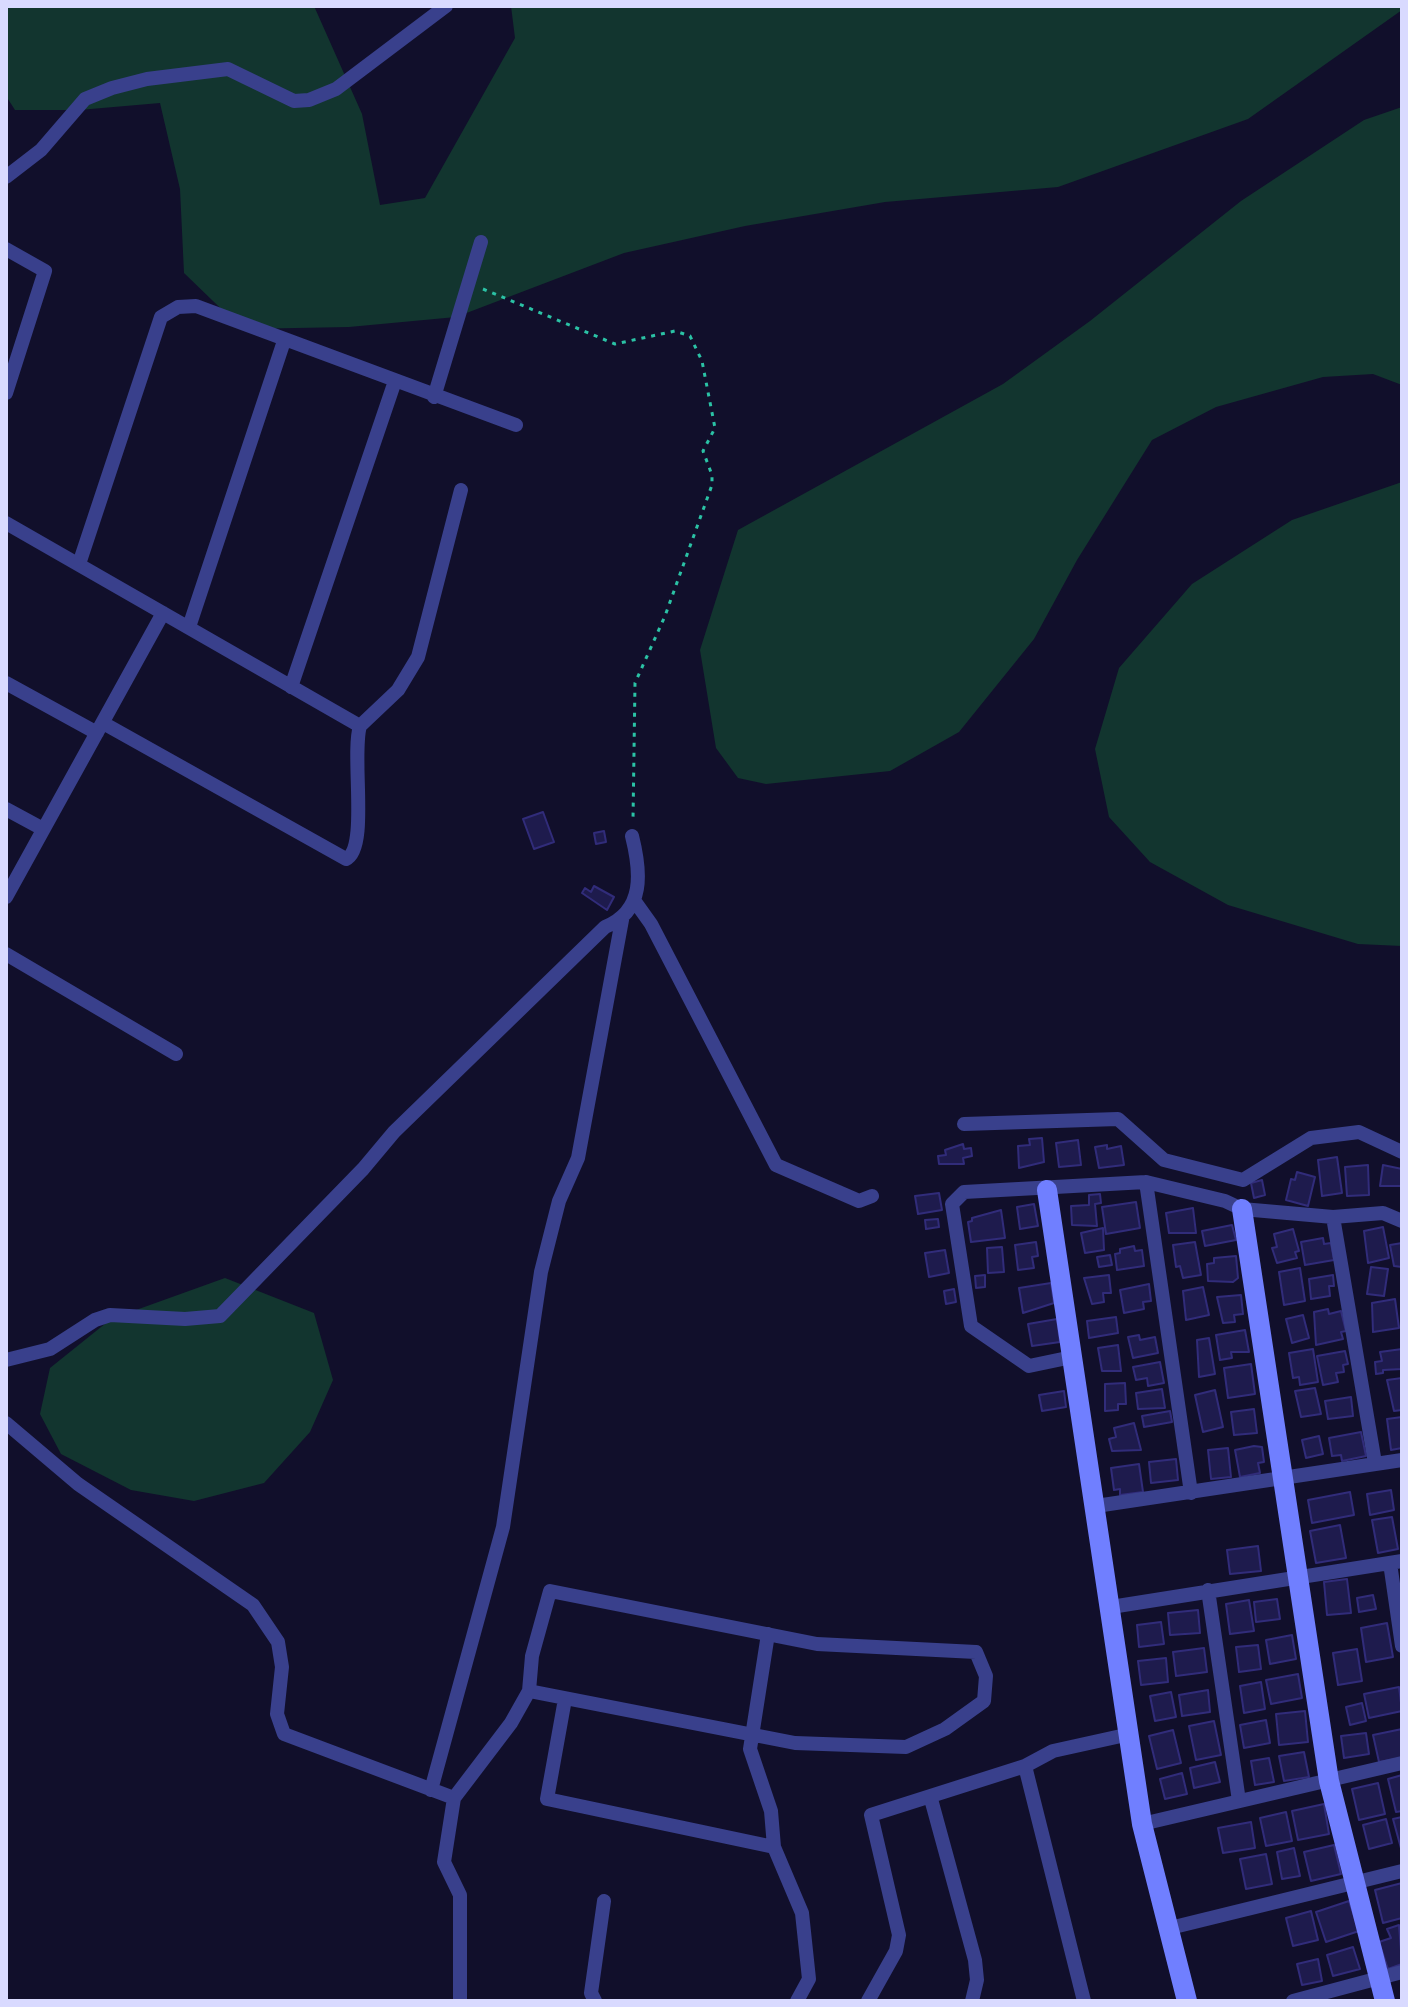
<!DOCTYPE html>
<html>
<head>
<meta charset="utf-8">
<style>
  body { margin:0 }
  #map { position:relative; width:1408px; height:2007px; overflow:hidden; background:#110f2b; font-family:"DM Sans",sans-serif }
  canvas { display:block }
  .frame { position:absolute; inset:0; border:8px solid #d9daff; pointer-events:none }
</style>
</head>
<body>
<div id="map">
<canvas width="1408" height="2007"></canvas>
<div class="frame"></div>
</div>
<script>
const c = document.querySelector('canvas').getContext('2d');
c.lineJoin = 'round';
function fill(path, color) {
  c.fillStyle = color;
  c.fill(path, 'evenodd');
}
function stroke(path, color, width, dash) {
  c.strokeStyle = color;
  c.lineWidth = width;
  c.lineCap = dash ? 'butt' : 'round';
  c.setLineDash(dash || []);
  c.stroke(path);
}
const green = new Path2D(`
  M6,6h308l48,108 18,91 45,-7 90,-160 -4,-32h891v4l-154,109 -190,68 -173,15 -140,24 -121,27 -168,64 -107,10 -107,2 -58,-56 -4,-84 -20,-86 -81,7h-64l-9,-14z
  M1402,107v278l-29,-11 -50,3 -107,30 -64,33 -75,120 -43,79 -75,93 -69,39 -124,13 -28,-6 -22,-30 -16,-98 38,-120 265,-146 87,-63 151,-120 123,-81z
  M1402,482v464l-44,-2 -130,-39 -78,-43 -41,-45 -14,-68 24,-81 73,-84 100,-64z
  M225,1278l89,35 19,67 -23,52 -46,51 -70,18 -63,-11 -70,-36 -21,-40 10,-46 61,-49z`);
const building = new Path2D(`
  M543,812l11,30 -20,7 -11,-30z
  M604,831l2,11 -10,2 -2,-11z
  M594,886l20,11 -7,13 -25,-17 3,-5 6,4z
  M1042,1138l2,24 -25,6 -1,-22 12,-1 -1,-6z
  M1078,1140l3,25 -22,2 -3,-24z
  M963,1144l1,5 7,-1 1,8 -9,2 1,6h-25l-1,-8 8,-1 -1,-5z
  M1107,1145v4l14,-3 3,19 -25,3 -4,-21z
  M1337,1157l5,36 -20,3 -4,-36z
  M1368,1165l1,30 -22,1 -2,-29z
  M1383,1165l19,4v17h-22z
  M1297,1172l18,5 -7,29 -22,-6 5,-21 4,1z
  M1262,1180l3,15 -11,3 -3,-15z
  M939,1193l3,17 -24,4 -3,-18z
  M1100,1194l1,9 -6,1 2,22 -25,-1 -1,-19 18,-1v-10z
  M1136,1202l4,26 -34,6 -4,-27z
  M1034,1204l4,22 -18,3 -3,-22z
  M1193,1208l3,25h-27l-3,-20z
  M1001,1210l4,28 -34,4 -3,-20 4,-1v-3z
  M938,1219l1,8 -13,2 -1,-9z
  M1232,1225l4,15 -31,6 -3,-15z
  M1383,1227l6,31 -21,5 -4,-32z
  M1103,1228l1,22 -19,3 -4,-20z
  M1293,1229l6,22 -4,1 2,6 -20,5 -5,-15 5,-1 -3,-13z
  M1323,1238l1,6 7,-1 3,17 -29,5 -4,-23z
  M1036,1242l2,14 -6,1 2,11 -16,2 -3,-25z
  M1195,1242l6,33 -18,3 -3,-12 -4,1 -3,-22z
  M1402,1243v24l-8,-1 -4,-21z
  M1134,1246l1,5 7,-1 2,16 -27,4 -2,-16 5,-1v-4z
  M1002,1247l2,25 -16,1 -1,-25z
  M945,1250l4,23 -20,4 -4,-24z
  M1110,1255l2,10 -13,2 -2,-10z
  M1236,1256l2,22 -5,4 -25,-1 -1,-17 7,-1v-5z
  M1371,1267l17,2 -4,27 -17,-2z
  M1300,1268l5,33 -21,4 -5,-33z
  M985,1275v12l-9,1 -1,-12z
  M1109,1275l2,18h-8l1,9 -12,2 -8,-26z
  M1333,1275l1,11h-5l1,10 -19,3 -2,-20z
  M1051,1283l3,20 -31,10 -4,-25z
  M1149,1284l2,17 -8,1 1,7 -20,4 -4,-23z
  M1203,1287l6,28 -23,5 -3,-29z
  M954,1289l2,13 -10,2 -2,-13z
  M1241,1295l2,19 -9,1 1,7 -12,1 -6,-26z
  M1395,1299l4,29 -26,4 -1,-29z
  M1328,1309l1,5 12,-3 5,20 -5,1 2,7 -27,6 -2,-33z
  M1303,1315l6,23 -17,5 -6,-24z
  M1116,1317l2,16 -29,5 -2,-17z
  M1057,1319l3,23 -28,4 -4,-22z
  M1245,1330l4,22h-18l1,6 -12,2 -4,-25z
  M1139,1335l1,5 15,-3 3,16 -25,5 -5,-21z
  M1209,1338l6,36 -16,3 -2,-37z
  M1118,1345l3,26h-19l-4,-23z
  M1313,1349l5,33 -18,3 -1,-8 -6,1 -4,-25z
  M1402,1349v20l-19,1v3l-7,1 -1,-12 7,-1 -2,-9z
  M1345,1351l3,13 -5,1 1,7 -8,1 2,9 -15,3 -6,-29z
  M1160,1362l4,21 -16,3 -1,-8 -11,2 -3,-13z
  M1251,1364l4,30 -27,4 -4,-30z
  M1402,1378v32l-8,1 -7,-31z
  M1125,1383l1,21h-8v6l-13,1v-27z
  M1315,1388l6,26 -20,3 -6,-26z
  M1162,1389l3,19 -27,1 -2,-16z
  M1215,1390l8,37 -20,5 -8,-37z
  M1064,1391l2,16 -24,4 -3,-16z
  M1351,1397l2,19 -25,3 -3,-18z
  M1254,1409l3,24 -23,2 -3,-23z
  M1170,1411l2,11 -28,5 -2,-11z
  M1402,1417v31l-11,2 -4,-31z
  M1134,1423l7,27 -29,1 -3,-12 7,-2 -2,-9z
  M1361,1432l5,24 -24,5 -1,-6 -9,1 -3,-18z
  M1319,1436l4,18 -17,4 -4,-18z
  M1254,1446l8,1 2,15 -6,1 2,10 -20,4 -5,-27z
  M1228,1448l3,29 -20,2 -3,-29z
  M1176,1459l2,21 -27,3 -2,-21z
  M1139,1464l4,28 -23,3v-6l-6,1 -3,-22z
  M1391,1490l3,20 -24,5 -3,-21z
  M1350,1492l4,23 -42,8 -4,-23z
  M1392,1517l6,32 -20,4 -6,-33z
  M1340,1525l6,33 -30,5 -6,-32z
  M1258,1546l3,25 -31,3 -3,-24z
  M1347,1579l4,34 -24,2 -3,-33z
  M1373,1595l3,14 -17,3 -2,-14z
  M1277,1599l3,20 -24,3 -2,-20z
  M1249,1600l5,31 -24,3 -4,-30z
  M1198,1610l2,23 -30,2 -2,-22z
  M1161,1622l3,22 -25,3 -2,-22z
  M1387,1623l6,34 -27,5 -5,-34z
  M1292,1635l4,24 -26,5 -4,-24z
  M1258,1645l3,24 -22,3 -3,-25z
  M1204,1648l3,24 -31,4 -3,-24z
  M1357,1649l5,32 -24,4 -5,-32z
  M1166,1658l2,24 -27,3 -3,-24z
  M1298,1674l4,24 -31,6 -5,-24z
  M1261,1682l4,27 -21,4 -4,-27z
  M1399,1687l3,24 -33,7 -5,-24z
  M1208,1690l2,22 -28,4 -3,-21z
  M1171,1692l5,25 -21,4 -5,-25z
  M1362,1703l4,18 -16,4 -4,-18z
  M1305,1711l3,31 -29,3 -3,-31z
  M1266,1720l4,23 -26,5 -4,-23z
  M1214,1721l7,34 -25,5 -7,-34z
  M1402,1729v29l-23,4 -6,-27z
  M1173,1730l8,33 -24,6 -8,-33z
  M1366,1733l3,21 -25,4 -3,-22z
  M1304,1752l5,25 -25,4 -5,-25z
  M1269,1758l5,24 -19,3 -4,-24z
  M1215,1762l5,20 -26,6 -4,-20z
  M1182,1773l5,21 -22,5 -5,-20z
  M1402,1775v36l-6,1 -8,-33z
  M1378,1783l7,31 -26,6 -7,-31z
  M1324,1804l5,30 -31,6 -6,-29z
  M1286,1812l6,29 -26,5 -6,-28z
  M1402,1817v35l-9,-33z
  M1386,1819l6,24 -23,6 -6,-24z
  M1251,1822l4,26 -32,5 -5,-25z
  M1334,1845l7,29 -30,7 -7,-29z
  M1294,1848l6,28 -18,3 -5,-27z
  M1266,1854l6,30 -26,5 -6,-30z
  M1402,1883v35l-19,5 -8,-33z
  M1349,1901l10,30 -33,11 -10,-30z
  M1311,1911l7,29 -25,6 -7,-28z
  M1399,1925l3,39 -14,5 -9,-27 12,-4 -4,-9z
  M1353,1947l7,22 -27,7 -6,-21z
  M1318,1959l4,22 -20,4 -5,-21z`);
const path = new Path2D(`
  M483,289l132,55 60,-13 15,5 12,25 13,67 -12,23 9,24v10l-47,131 -30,67 -2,137`);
const street = new Path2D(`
  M6,177l35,-27 44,-51 27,-11 35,-9 81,-10 66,32 15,-1 27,-11 110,-83
  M6,249l39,22 -39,122
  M434,397l47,-155
  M6,523l354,203 38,-36 20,-33 43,-167
  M79,564l82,-247 17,-10 18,-1 320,119
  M189,627l95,-286
  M6,683l91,50
  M291,687l104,-306
  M103,723l243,136c23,-10 5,-104 14,-133
  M6,809l37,20
  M6,897l157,-284
  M636,903l15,21 125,241 83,36 13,-5
  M6,954l170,100
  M964,1124l154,-5 46,41 79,20 68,-42 48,-6 43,20
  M1146,1182l45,311
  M1333,1217l42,246
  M1072,1357l-43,9 -58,-40 -19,-122 12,-12 182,-10 79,19 17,8 91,8 50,-4 19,8
  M6,1360l44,-11 45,-29 15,-5 75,4 35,-3 143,-147 31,-37 211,-205c40,-16 36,-55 27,-91
  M6,1423l72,61 175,121 25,37 4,25 -5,47 7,20 170,64
  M1096,1506l306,-46
  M1390,1563l12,83
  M1208,1590l31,211
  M1111,1607l291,-46
  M768,1634l-18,115 21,62 3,36 28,66 7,66 -12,22
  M565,1699l-18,100 227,48
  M1025,1766l59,235
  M431,1790l72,-263 38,-255 18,-71 19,-43 44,-238
  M931,1799l44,161 2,20 -5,21
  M1142,1824l260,-61
  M1170,1928l232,-57
  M460,2001v-106l-16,-33 10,-64 57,-75 18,-32 3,-35 18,-65 267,53 159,8 10,24 -2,25 -39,28 -39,18 -111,-4 -266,-52
  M595,2001l-4,-8 13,-92
  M868,2001l28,-50 3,-16 -28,-120 154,-49 28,-15 77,-17
  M1293,2001l109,-29`);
const secondary = new Path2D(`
  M1047,1190l95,634 45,177
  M1242,1209l87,572 56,220`);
fill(green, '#12352f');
fill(building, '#1e1b4d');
stroke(building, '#312c7a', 2);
stroke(path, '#2bc2a5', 3, [4, 6]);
stroke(street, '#39408c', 14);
stroke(secondary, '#707fff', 20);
</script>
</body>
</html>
